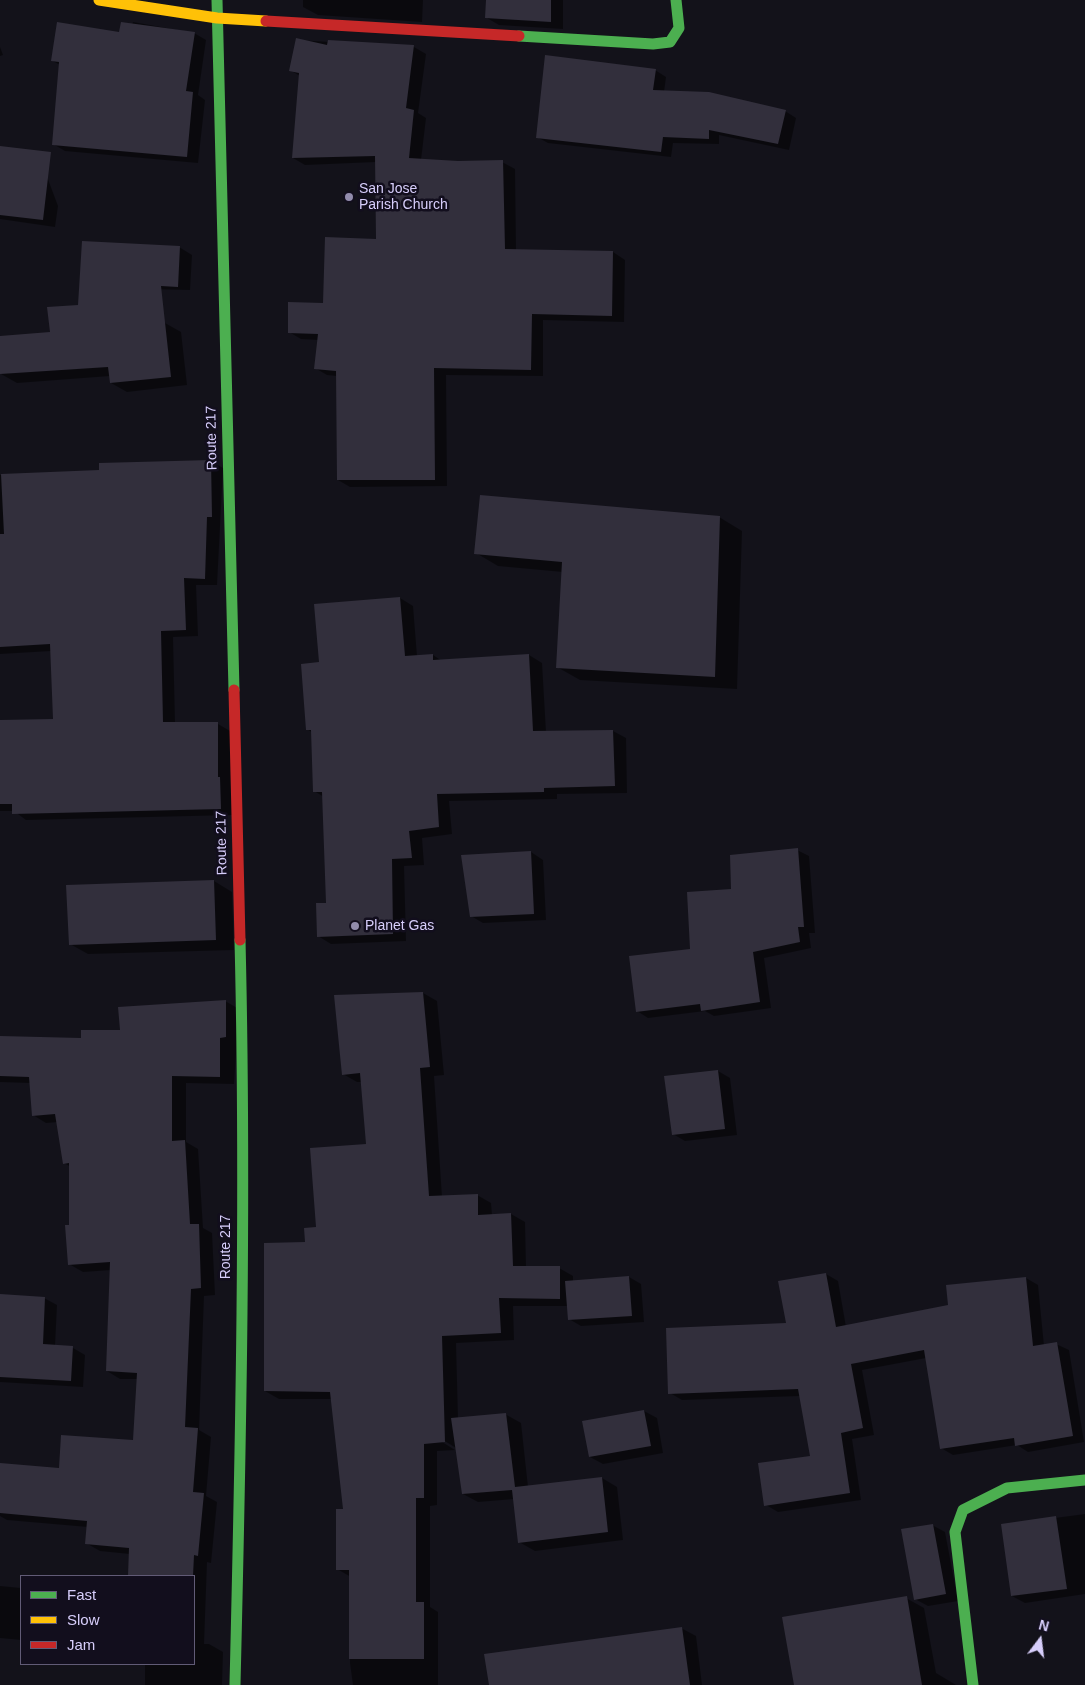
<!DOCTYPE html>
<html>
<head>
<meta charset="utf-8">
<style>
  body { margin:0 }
  #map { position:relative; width:1085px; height:1685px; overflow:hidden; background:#13121a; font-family:Helvetica,sans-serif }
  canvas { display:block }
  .legend { position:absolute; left:20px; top:1575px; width:175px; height:90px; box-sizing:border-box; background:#120e1d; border:1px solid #615b76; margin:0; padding:6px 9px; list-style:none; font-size:15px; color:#d7cefb }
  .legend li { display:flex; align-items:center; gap:10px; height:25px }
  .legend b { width:25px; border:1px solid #615b76 }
  .north { position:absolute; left:1015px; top:1615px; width:50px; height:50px; -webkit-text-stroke:4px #120e1d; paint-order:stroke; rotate:15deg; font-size:14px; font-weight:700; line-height:20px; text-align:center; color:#d7cefb }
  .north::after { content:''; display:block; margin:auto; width:18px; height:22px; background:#d7cefb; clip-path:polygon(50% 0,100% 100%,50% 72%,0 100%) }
</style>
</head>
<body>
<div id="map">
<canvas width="1085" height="1685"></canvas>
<ul class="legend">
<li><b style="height:6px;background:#4caf50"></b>Fast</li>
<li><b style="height:6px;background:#ffc107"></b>Slow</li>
<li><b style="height:6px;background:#c62828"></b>Jam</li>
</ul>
<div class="north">N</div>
</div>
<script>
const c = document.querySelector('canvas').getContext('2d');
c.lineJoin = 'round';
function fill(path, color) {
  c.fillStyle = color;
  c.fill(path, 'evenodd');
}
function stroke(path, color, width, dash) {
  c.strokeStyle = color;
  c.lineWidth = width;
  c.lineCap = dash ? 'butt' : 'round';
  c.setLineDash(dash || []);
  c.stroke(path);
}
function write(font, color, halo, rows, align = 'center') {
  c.font = font + ' Helvetica,sans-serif';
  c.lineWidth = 5;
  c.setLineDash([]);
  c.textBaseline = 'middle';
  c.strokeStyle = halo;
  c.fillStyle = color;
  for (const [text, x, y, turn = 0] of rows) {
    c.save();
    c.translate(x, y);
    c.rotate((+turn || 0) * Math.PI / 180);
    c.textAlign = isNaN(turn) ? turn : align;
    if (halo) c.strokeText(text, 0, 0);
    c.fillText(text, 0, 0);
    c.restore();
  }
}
const shadow = new Path2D(`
  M303,0h120l-1,22 -104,-7 -15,-8z
  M487,0h76v29l-64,-4 -12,-7z
  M133,22l61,11 12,7 -8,55 7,5 -7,63 -133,-12 -12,-7 7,-79 -7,-4 67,-27 12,-9z
  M297,40l117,7 12,7 -8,59 8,5 -5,42 37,3 44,-1 13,7 1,81 97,2 12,8 -1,62 -81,-2v56l-97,-1 1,111 -97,1 -12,-7 -1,-104 -10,-1 -12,-7 3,-28 -17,-1 -12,-7 35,-28 54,-64 -2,-78 -71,3 -12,-7 7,-82 -10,-6z
  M0,47l3,8 -3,1z
  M655,70l11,7 -2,15 121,19 11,7 -7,32 -70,-15v9l-46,-1 -2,14 -123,-14 -11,-6z
  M0,147l40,11 18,48 -3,21 -55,-8z
  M179,247l13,8 -2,35 -97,-2z
  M165,323l16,9 6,53 -60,7 -16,-9 -1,-7 -93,7 -16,-9 -1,-37z
  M210,461l13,7 -6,117h-21l2,51 -25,1 2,86 43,1 12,7 3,84 -207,5 -12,-9h-14v-90l54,-1 -3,-69 -51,3v-179l100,-3z
  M719,517l23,14 -5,158 -157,-9 -23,-13 6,-95 -65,-6 -22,-13z
  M400,598l13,8 4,50 16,-1 9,6 87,-6 13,8 4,69 67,-1 13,7 1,55 -70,1v5l-108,2 3,33 -30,4 2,27 -20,1 2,75 -75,3 -13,-8 9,-32 -3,-107 -10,-6 -1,-58 -6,-4 14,-66z
  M797,850l12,6 6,77h-6l2,15 -47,10 7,50 -57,8 -9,-5 -57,7 -11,-7 54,-61 41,-60z
  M531,852l12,8 3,60 -63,3 -12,-7z
  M214,881l18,11 2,58 -146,4 -18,-10z
  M423,993l14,8 7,74 -10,1 8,121 35,-2 14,8 1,12 19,-1 14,8 1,45 33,1 14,8v5l56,-4 12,7 3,38 -63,4 -12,-7 -1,-13h-55l1,34 -58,3 2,76 47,-5 16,9 7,64 74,-9 15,9 6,53 -88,11 -16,-9 -5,-43 -36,3 -15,-8 -7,-46 -16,-10 -1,2 16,10 -18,1v54l-7,1v101l8,5v73h-85l-3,-22 1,-86 -14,-8 7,-59 -12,-111h-53l-14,-8 41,-148 12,-15 49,-83 -5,-63h-5l-14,-8z
  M225,1001l14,8 -5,75 -48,-1v59l12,7 5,79 9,5 3,62 -11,1 -5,134 12,7 -5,59 11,6 -6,61 -4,-1 -3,82h5l14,8 -1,33h-77v-21h49v-88h-65l1,-22 -30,-3 -14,-8 2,-16 -81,-7 -7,-4v-52l60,6 74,-29 4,-62h-18l-13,-8 4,-101 -28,2 -14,-8 2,-97 -7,-4 -6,-41 -12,1 -13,-8 -3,-32 -30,-1v-44l82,1 39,-8z
  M718,1071l12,7 7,57 -52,6 -12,-7z
  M826,1274l12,7 8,46 104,-21 76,-28 12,7 6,61 12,-2 13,6 15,92 -56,10 -11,-7 -64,10 -12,-7 -15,-90 -64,12 12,65 -22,4 9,61 -83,12 -12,-7 45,-48 -11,-61 -118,4 -12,-7 117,-69z
  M0,1295l44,3 13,7 -2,41 18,2 12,7 -2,32 -83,-5z
  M644,1411l13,7 6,35 -60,11 -13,-7 -7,-35z
  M1085,1514v80l-60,9 -13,-7 -10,-71z
  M932,1525l13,7 13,69 -30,5 -13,-7z
  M0,1586l21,2v52l-21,-2z
  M906,1598l18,10 12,65 20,12h-161z
  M681,1628l15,8 6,49h-212z`);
const building = new Path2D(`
  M486,0h65v22l-66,-4z
  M57,22l62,10 2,-10 74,10 -9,59 7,1 -6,65 -135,-12 7,-83 -8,-1z
  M296,38l31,7 1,-5 86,5 -8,63 8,2 -5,48 49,3 45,-1 2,89 108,2 -1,65 -80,-2 -1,56 -97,-2 1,112h-98l-1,-109 -22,-2 4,-35 -30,-1v-31l35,1 2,-66 51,2 -1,-83 -83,2 7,-85 -10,-2z
  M545,55l111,14 -3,21 56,2 77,18 -8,34 -69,-14v9l-46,-2 -2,15 -125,-14z
  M0,146l51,6 -8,68 -43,-5z
  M82,241l98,5 -2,41 -17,-1 10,91 -61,6 -2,-16 -108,7v-38l50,-4 -3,-25 31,-2z
  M211,460l1,57h-5l-2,62 -21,-1 2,52 -25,1 2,91h55v55h2l1,32 -209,5v-10h-12v-84l53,-1 -3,-75 -50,3v-113h4l-3,-60 98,-4v-7z
  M480,495l240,21 -5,161 -159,-9 6,-106 -88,-8z
  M400,597l5,59 28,-2v6l96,-6 4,77 80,-1 2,56 -71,2v4l-107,2 2,33 -30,4 3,27 -20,1 1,75 -76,3 -1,-34h10l-4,-111h-9l-2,-62h-5l-5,-66 18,-2 -5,-58z
  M798,848l6,79h-6l2,15 -47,10 7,50 -59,9 -1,-7 -64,8 -7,-56 61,-7 -3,-57 44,-3 -1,-34z
  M531,851l3,63 -64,3 -9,-62z
  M214,880l2,60 -147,5 -3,-60z
  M423,992l7,75 -10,1 9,128 49,-2v21l33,-2 2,53h47v33l-61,-1 2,35 -59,3 3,106 -21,2v54h-8v104h8v57h-75v-89h-13v-61h7l-13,-117 -66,-1v-148l41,-1 -1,-14 12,-1 -6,-79 56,-4 -6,-71 -18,2 -8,-80z
  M226,1000v37l-6,1v39l-48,-1v65l13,-1 5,84h9l2,64 -10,1 -6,138 13,1 -5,64 11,1 -6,63 -4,-1 -1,21h-65l1,-28 -44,-4 2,-23 -87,-8v-50l59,5 2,-33 72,5 4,-67 -31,-2 4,-109 -42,3 -3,-40h4v-62l-6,1 -8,-50 -23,2 -3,-39 -29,-1v-40l81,2v-8h39l-2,-23z
  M718,1070l7,59 -53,6 -8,-59z
  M826,1273l10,54 112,-22 -2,-20 80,-8 7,69 24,-4 16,94 -58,10 -1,-8 -74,11 -16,-99 -73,14 12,64 -22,5 9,60 -86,13 -6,-43 52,-7 -12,-67 -130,5 -2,-66 120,-5 -8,-42z
  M629,1276l3,40 -64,4 -3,-39z
  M0,1294l45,3 -2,47 30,2 -2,35 -71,-4z
  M644,1410l7,36 -62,11 -7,-36z
  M506,1413l9,74 87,-10 6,55 -90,11 -6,-53 -50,4 -11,-76z
  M1056,1516l11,73 -56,7 -10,-72z
  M933,1524l13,70 -32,6 -13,-71z
  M907,1596l15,89h-128l-12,-68z
  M682,1627l8,58h-201l-5,-31z`);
const fast = new Path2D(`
  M217,0l17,690
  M519,36l134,8 17,-2 9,-14 -3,-28
  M235,1685c6,-248 11,-497 5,-745
  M973,1685l-18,-153 8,-22 44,-22 78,-8`);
const slow = new Path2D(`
  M99,0l118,18 49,3`);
const jam = new Path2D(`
  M266,21l253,15
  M234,690l6,250`);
const markers = [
  [349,197,5,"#928cac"],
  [355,926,5,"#928cac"]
];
const poiNames = [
  ["San Jose",359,189],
  ["Parish Church",359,205],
  ["Planet Gas",365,926]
];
const streetNames = [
  ["Route 217",212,438,-91],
  ["Route 217",222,843,-91],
  ["Route 217",226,1247,-90]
];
fill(shadow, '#0007');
fill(building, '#322f3c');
stroke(fast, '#4caf50', 11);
stroke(slow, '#ffc107', 11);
stroke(jam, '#c62828', 11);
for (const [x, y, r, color] of markers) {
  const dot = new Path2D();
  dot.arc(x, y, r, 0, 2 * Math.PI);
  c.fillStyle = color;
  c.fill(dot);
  stroke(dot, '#120e1d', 2);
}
write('14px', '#d7cefb', '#120e1d', poiNames, 'left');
write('14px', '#d7cefb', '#120e1d', streetNames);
</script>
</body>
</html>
